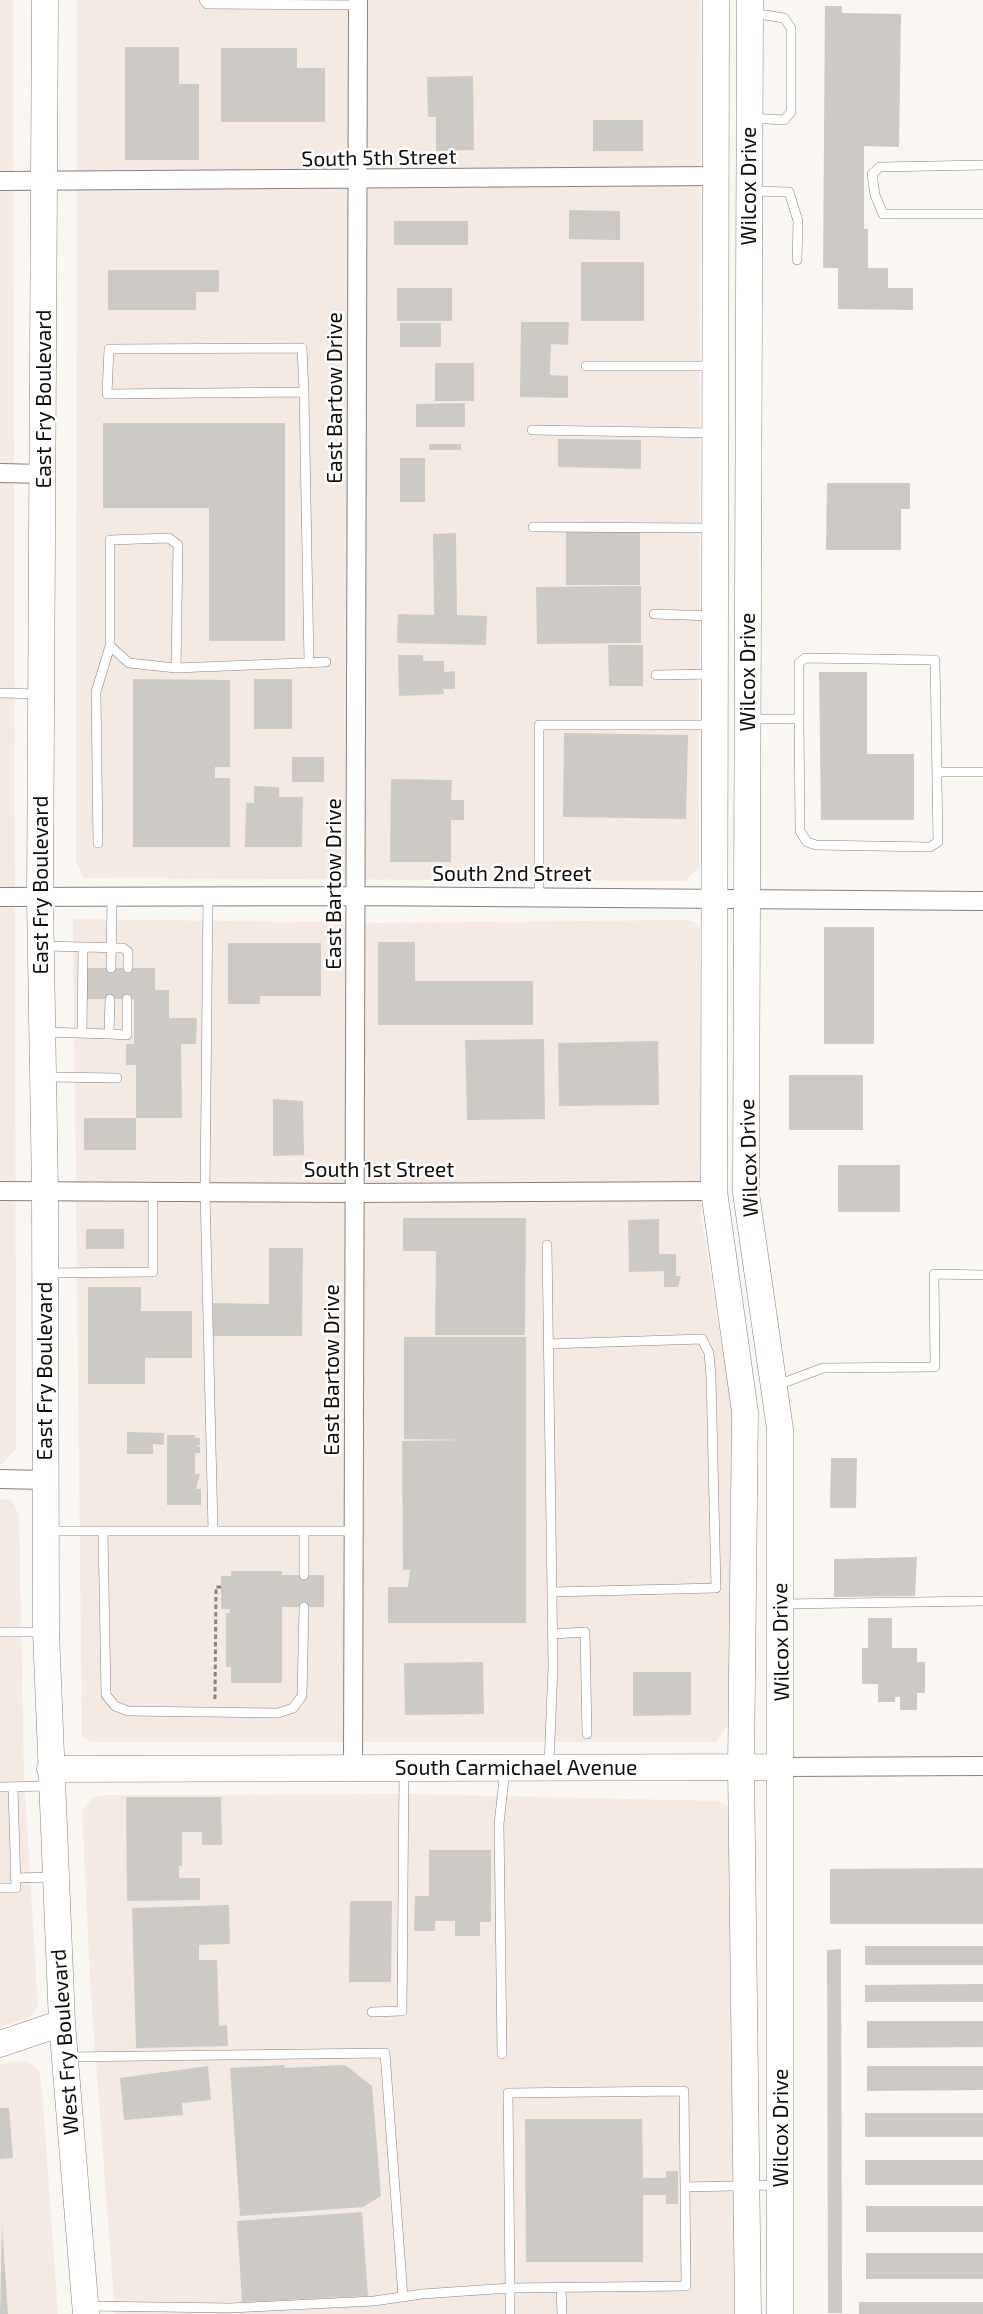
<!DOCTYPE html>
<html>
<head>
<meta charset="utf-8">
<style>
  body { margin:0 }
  canvas { display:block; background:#faf6f2 }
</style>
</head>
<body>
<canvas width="983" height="2314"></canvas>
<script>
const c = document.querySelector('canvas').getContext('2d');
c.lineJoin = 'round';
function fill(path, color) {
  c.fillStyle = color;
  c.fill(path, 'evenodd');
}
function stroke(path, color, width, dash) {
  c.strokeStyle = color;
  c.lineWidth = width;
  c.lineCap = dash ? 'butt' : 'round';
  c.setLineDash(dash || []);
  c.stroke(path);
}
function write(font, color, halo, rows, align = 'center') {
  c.font = font + ' "Exo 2",sans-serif';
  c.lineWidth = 5;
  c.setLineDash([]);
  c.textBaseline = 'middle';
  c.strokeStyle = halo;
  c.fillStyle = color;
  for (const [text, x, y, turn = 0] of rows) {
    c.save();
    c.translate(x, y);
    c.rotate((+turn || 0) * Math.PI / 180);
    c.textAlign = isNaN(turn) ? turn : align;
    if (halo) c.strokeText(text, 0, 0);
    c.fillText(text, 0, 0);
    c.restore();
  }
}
const built = new Path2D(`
  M0,0h13l3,1449 -14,15h-2z
  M77,0h623l-1,868 -14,13 -602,-3 -7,-18z
  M73,919l307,4 307,-3 8,2 5,8 1,286 33,205 -3,299 -15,22h-625l-9,-6z
  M0,1499l12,1 7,15 5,262 14,229 -7,10 -31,11z
  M412,1794l305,7 10,4 5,9 3,500h-620l-24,-319 -9,-184 11,-14 13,-2z
  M14,2061l14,1 11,9 3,18 16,225h-58v-249z`);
const building = new Path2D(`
  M825,6h17v7l59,1 -2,133 -35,-1v83h4v39h20v20h25v22l-75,-1v-41h-15z
  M125,47h54v37h20v76h-74z
  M221,48h76v20h28v54h-104z
  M473,76l1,74 -38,1v-34h-8l-1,-40z
  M593,120h50v31h-50z
  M569,210l51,1v29l-51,-1z
  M394,221h74v24h-74z
  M581,262h63v59h-63z
  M108,270h111v22h-23v18h-88z
  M397,288h55v33h-55z
  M521,322h48l-1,23 -17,-1 -1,31 18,1v22l-48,-1z
  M400,323h41v24h-41z
  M435,363h39v38h-39z
  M465,403v24h-49v-23z
  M103,423h182v218h-76v-133h-106z
  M558,439l83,1v29l-83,-2z
  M429,444h32v6h-32z
  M400,458h25v44h-25z
  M827,483h83v26h-9v41h-75z
  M566,530h74v55h-74z
  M456,533l1,82 30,1 -1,29 -89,-2 1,-29 36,1 -1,-81z
  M641,586v57l-104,1 -1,-57z
  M608,645h35v41h-34z
  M398,655h25v6h21v11l11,-1v18h-12l1,5 -45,2z
  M819,672h48v82h47v66h-93z
  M133,679l97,1v87h-15v11h15v69h-97z
  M254,679h38v50h-38z
  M564,733l124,2 -2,84 -123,-2z
  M292,757h32v25h-32z
  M391,779l61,1 -1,20h13v20h-13v42h-61z
  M254,786l25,1v10h24l-1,50h-57l1,-44h8z
  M824,927h50v117h-50z
  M378,942h37v39h118v44h-155z
  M228,943h93v53h-61v8h-32z
  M87,968h68v22h14v28h28l-1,26h-15l1,74h-46v-53h-10v-21h8v-45h-47z
  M544,1039l1,80 -78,1 -2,-80z
  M658,1041l1,64 -100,1 -1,-63z
  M789,1075h74v55h-74z
  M273,1099l30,2 1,54 -31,1z
  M84,1118h52v32h-52z
  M838,1165h62v47h-62z
  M403,1218h123l-1,117h-90l1,-84h-33z
  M659,1219v35h17v22h5l-3,11h-14v-16l-35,1 -1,-52z
  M86,1229h38v20h-38z
  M269,1248h34l-1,88h-90l1,-33 56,1z
  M88,1287h53v24h51v47h-47v26h-57z
  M404,1337h122v286h-138v-36h20l2,-17h-7l-1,-129 67,-1 -65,-1z
  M127,1432l37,1v12l-11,-1v10h-26z
  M167,1435h28v3h5v7h-5l5,2v6h-5v21h5l-4,15h5v16h-34z
  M831,1458h26l-1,50h-26z
  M917,1557l-2,39 -81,1v-38z
  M231,1571h51v4h42v32h-42v76h-51v-16h-5v-54h4v-4h-9v-33h10z
  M868,1618h24v30h25v14h8v31h-8v17h-17v-13h-5v5h-17v-18h-16v-36h6z
  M483,1662l1,52 -79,1 -1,-52z
  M633,1672h58v43l-58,1z
  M126,1797h95l1,48h-20v-13h-20v34h-3v12h21v22l-73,1z
  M429,1850h62v72h-11v14h-25v-15h-20v10h-21l1,-35h14z
  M983,1868v56h-153v-55z
  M350,1901h42l-1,81h-42z
  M229,1905l1,39 -31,1v15h18l2,66 8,-1 1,21 -92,2 -4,-140z
  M865,1946h118v19h-118z
  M841,1949l1,364h-14l-1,-363z
  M983,1984v18h-118v-17z
  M867,2021h116v26l-116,1z
  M284,2065l1,3 60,-3 27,21 9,110 -18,11 -123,9 -10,-148z
  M208,2066l3,34 -29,3 1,12 -59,5 -4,-42z
  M867,2066h116v24l-116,1z
  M0,2108h9l4,50 -13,1z
  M865,2113h118v24h-118z
  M525,2119h117l1,59h23v-7h12v33h-12v-9h-23v67h-117z
  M865,2160h118v25h-118z
  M866,2206h117v26h-117z
  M362,2212l6,84 -126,6 -5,-81z
  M2,2224l6,90h-8z
  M866,2253h117v26h-117z
  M859,2302h124v12h-124z`);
const path = new Path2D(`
  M215,1699l1,-112h5`);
const lane = new Path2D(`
  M204,0l3,4 151,1
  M751,118l33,2 7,-8v-84l-7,-10 -32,-5
  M983,165l-103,2 -8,7 3,21 8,19h100
  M751,191l38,1 9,29 -1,39
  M586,366h127
  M304,392l-197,2 2,-45 193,-1 2,44 5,271
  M532,430l181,3
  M533,527l180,1
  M654,614l59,2
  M110,646l19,17 47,5 150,-6
  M656,675l57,-1
  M0,693l40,1
  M748,719h51v-56l6,-5 130,2 3,182 -8,5 -114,-2 -9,-3 -7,-11 -1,-112
  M937,772h46
  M98,843l-2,-151 14,-46v-106l59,-2 9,7 -2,123
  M208,896l-3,296 8,339
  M539,897v-172h173
  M43,946l40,1 -1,86
  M83,947l40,1 5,4v16
  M111,968l1,-71
  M45,1032l64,2 1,-35
  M109,1034l18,1v-36
  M45,1077l72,1
  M547,1245l6,421 -4,99
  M47,1273l106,-1v-80
  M548,1344l154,-5 7,14 2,24 5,211 -164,4
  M775,1386l48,-18 112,-1 -1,-93 49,1
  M48,1531h306
  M103,1531l3,164 9,11 13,5 150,2 15,-5 9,-12 2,-89
  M304,1531v44
  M783,1604l200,-3
  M0,1632h46
  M553,1634l32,-2 2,102
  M0,1787l51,-1
  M15,1878l40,-1
  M0,1888h16l-3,-101
  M372,2012l30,-1 2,-241
  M502,2054l-3,-230 6,-54
  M66,2057l319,-4 18,244
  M685,2187l93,-2
  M561,2288l1,26
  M87,2306l143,2 144,-7 48,-7 88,-6 176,-2 -2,-195 -176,2 2,195v26`);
const street = new Path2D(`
  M0,181l716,-5
  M0,473l44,1
  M0,897l357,-1 626,5
  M0,1191l355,2 359,-2
  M0,1479l45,1
  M782,1767l201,-1
  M353,1768l5,-1768`);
const secondary = new Path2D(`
  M45,0l-5,897 5,294 1,441 16,391 24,291
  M716,0l-2,1191 31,221 -4,355 7,547
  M750,0l-4,1193 34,236v885
  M50,1769l732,-2
  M0,2044l62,-21`);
const streetNames = [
  ["South 5th Street",379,158,-1],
  ["Wilcox Drive",749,186,-90],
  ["East Bartow Drive",335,398,-90],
  ["East Fry Boulevard",44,399,-90],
  ["Wilcox Drive",748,672,-90],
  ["South 2nd Street",512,874],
  ["East Bartow Drive",334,884,-90],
  ["East Fry Boulevard",41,885,-90],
  ["Wilcox Drive",749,1158,-92],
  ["South 1st Street",379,1170],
  ["East Bartow Drive",332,1370,-90],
  ["East Fry Boulevard",45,1371,-90],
  ["Wilcox Drive",781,1642,-91],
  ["South Carmichael Avenue",516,1768],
  ["West Fry Boulevard",65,2042,-94],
  ["Wilcox Drive",781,2128,-90]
];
fill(built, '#f5eae1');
fill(building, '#cdc9c5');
stroke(lane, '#86827e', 10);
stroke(street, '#86827e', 20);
stroke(secondary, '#86827e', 27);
stroke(path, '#868381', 3, [4.5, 3]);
stroke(lane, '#fff', 9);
stroke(street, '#fff', 18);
stroke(secondary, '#fff', 26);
write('21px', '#0e0c0b', '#fff', streetNames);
</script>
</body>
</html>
